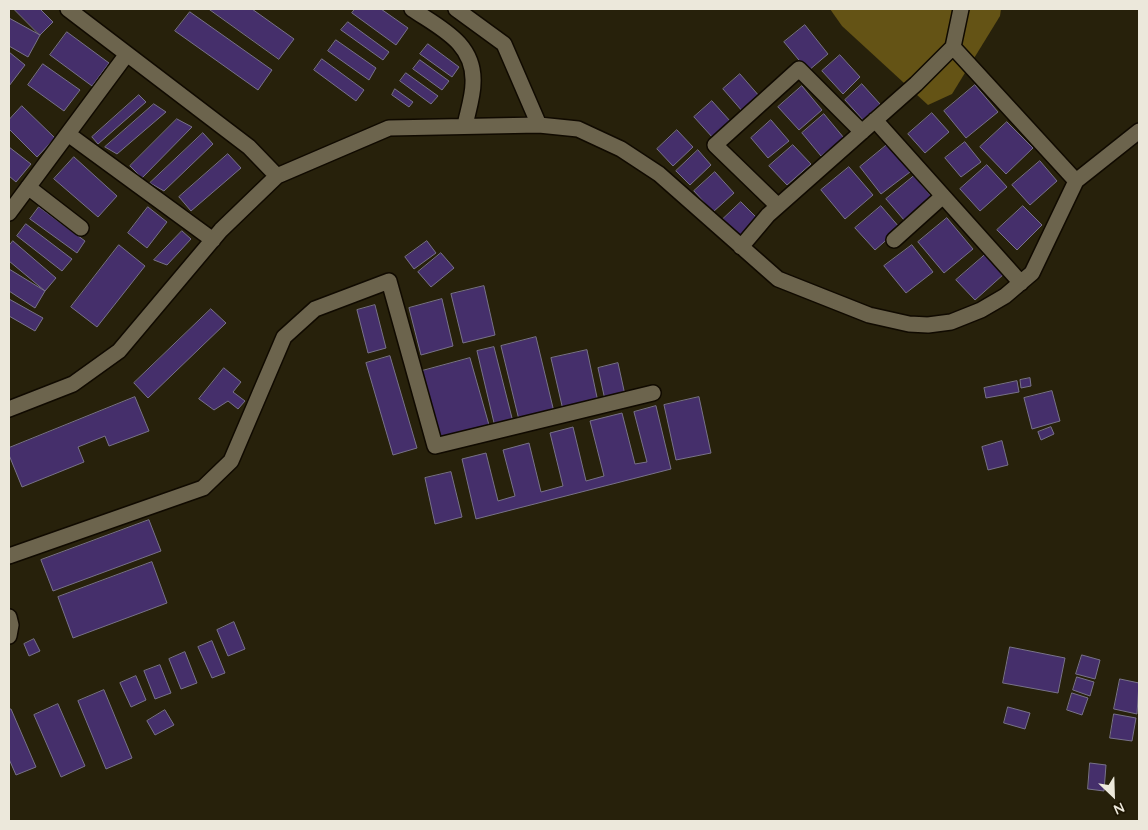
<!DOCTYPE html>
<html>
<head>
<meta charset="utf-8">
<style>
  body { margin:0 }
  #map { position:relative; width:1148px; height:830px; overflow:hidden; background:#27210b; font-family:Quicksand,sans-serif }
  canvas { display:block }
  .frame { position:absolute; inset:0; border:10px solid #ece8db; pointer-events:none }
  .north { position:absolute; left:1088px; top:770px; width:50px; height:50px; -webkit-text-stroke:4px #1e1703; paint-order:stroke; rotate:156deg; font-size:14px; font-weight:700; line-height:20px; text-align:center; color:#ece8db }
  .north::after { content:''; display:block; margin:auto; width:18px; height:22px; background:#ece8db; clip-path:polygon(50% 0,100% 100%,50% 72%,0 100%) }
</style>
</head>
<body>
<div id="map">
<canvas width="1148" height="830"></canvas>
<div class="frame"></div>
<div class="north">N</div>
</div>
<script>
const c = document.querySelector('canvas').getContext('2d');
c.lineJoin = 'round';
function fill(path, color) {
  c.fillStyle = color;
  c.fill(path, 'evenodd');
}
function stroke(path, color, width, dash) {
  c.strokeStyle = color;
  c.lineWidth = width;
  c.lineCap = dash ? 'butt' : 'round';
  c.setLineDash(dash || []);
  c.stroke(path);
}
const forest = new Path2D(`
  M830,9h171l-1,7 -48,78 -24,11 -86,-79z`);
const building = new Path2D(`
  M14,9h26l13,13 -13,13z
  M209,9h43l42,30 -15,20z
  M355,9h26l27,19 -12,17 -44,-32z
  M190,12l82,58 -14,20 -83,-59z
  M9,18l31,17 -12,22 -19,-11z
  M348,22l41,30 -6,8 -42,-30z
  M805,25l23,29 -20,17 -24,-29z
  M67,32l42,31 -17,23 -42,-31z
  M336,40l40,28 -7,12 -41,-29z
  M428,44l31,23 -7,10 -32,-23z
  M9,52l16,13 -16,21z
  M840,55l20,22 -17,17 -21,-23z
  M322,59l42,31 -8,11 -42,-31z
  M420,60l29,21 -7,9 -29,-21z
  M43,64l37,26 -16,21 -36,-26z
  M406,73l32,23 -7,8 -31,-23z
  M740,74l20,23 -17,15 -20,-23z
  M862,84l18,20 -17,16 -18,-20z
  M975,85l23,27 -32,26 -22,-27z
  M802,86l20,24 -23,20 -21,-23z
  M395,89l18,13 -4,5 -17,-12z
  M139,95l7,7 -48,42 -6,-7z
  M712,101l19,21 -18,16 -19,-21z
  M154,104l12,8 -49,42 -12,-7z
  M22,106l33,32 -18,19 -28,-28v-9z
  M932,113l17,19 -24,21 -17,-19z
  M824,114l20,24 -23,18 -19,-23z
  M177,119l15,8 -50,51 -12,-12z
  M771,120l18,21 -21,17 -17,-20z
  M1007,122l26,26 -27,26 -26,-27z
  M677,130l16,17 -20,19 -16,-17z
  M203,133l10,11 -49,47 -14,-8z
  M965,142l16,20 -20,15 -16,-19z
  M888,144l22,28 -29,22 -21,-27z
  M793,145l18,19 -24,21 -18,-19z
  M9,147l22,17 -15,18 -7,-6z
  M698,150l13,15 -21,20 -14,-14z
  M228,154l13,14 -50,43 -12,-14z
  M74,157l43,39 -19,21 -44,-38z
  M1040,161l17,20 -27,24 -18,-20z
  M987,165l20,22 -27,24 -20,-22z
  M849,167l24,28 -28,24 -24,-29z
  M715,172l19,21 -21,19 -19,-21z
  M914,176l18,21 -28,23 -18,-21z
  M741,202l17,17 -19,18 -17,-17z
  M881,206l19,22 -25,22 -20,-22z
  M1023,206l19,19 -25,25 -20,-20z
  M39,207l46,34 -8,12 -47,-34z
  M148,207l19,15 -20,26 -19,-15z
  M947,218l26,31 -29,24 -26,-31z
  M26,224l46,35 -10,12 -45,-35z
  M182,231l9,8 -24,26 -13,-5z
  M13,241l43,37 -11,13 -36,-30v-15z
  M427,241l9,12 -22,16 -9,-12z
  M119,245l26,21 -48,61 -26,-20z
  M912,245l21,27 -27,21 -22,-27z
  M441,253l13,15 -23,19 -13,-15z
  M986,254l18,20 -29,26 -19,-20z
  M9,269l36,22 -10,17 -26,-17z
  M484,286l11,49 -32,8 -12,-49z
  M9,299l34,19 -8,13 -26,-15z
  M442,299l11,47 -32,9 -12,-47z
  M375,305l11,43 -18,5 -11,-43z
  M211,309l15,14 -78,75 -14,-15z
  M536,337l18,75 -35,8 -18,-74z
  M494,347l19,75 -18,5 -18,-76z
  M587,350l11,52 -35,8 -12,-52z
  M390,356l27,92 -24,7 -27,-92z
  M470,358l19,67 -49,13 -18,-67z
  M618,363l7,32 -20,5 -7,-32z
  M224,368l17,14 -8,10 12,9 -7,8 -10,-8 -14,9 -15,-11z
  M1030,378l1,8 -10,2 -1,-8z
  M1017,381l2,11 -33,6 -2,-10z
  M1052,391l8,30 -28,8 -8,-31z
  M135,397l14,34 -40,15 -4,-10 -27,11 6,15 -62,25 -13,-32v-7z
  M699,397l12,56 -35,7 -12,-55z
  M656,406l15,63 -195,50 -14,-60 24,-6 12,48 17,-5 -12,-46 26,-7 12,49 22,-6 -13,-53 23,-6 13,54 18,-5 -14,-55 32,-8 13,51 12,-2 -13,-50z
  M1051,427l3,7 -13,6 -3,-8z
  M1002,441l6,24 -20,5 -6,-23z
  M451,472l11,45 -27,7 -10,-46z
  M149,520l12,31 -108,40 -12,-31z
  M152,562l15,41 -94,35 -15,-41z
  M234,622l11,27 -17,7 -11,-26z
  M34,639l6,12 -11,5 -5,-12z
  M212,641l13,32 -13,5 -14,-31z
  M1010,647l55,11 -7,35 -55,-10z
  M185,652l12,31 -16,6 -12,-30z
  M1082,655l18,5 -5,19 -19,-5z
  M160,665l11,28 -16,6 -11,-28z
  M136,676l10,24 -15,7 -11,-24z
  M1077,677l17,5 -4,14 -17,-6z
  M1120,679l19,4 -2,31 -23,-5z
  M104,690l28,68 -26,11 -28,-68z
  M1072,693l16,5 -6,17 -15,-5z
  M58,704l27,62 -24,11 -27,-62z
  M1008,707l22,6 -5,16 -21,-6z
  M9,709h2l25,58 -20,8 -7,-16z
  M165,710l9,15 -19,10 -8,-14z
  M1114,714l22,4 -4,23 -22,-3z
  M1090,763l16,2 -2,26 -16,-2z`);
const minor = new Path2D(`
  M68,9l181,138 28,29
  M412,9c28,19 63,34 61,74 0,13 -5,28 -8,42
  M456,9l48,35 35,81
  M953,47l123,134
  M875,120l146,163
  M68,134l145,106
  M28,187l53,41
  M778,206l-63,-61 84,-76 63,63
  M9,213l118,-159
  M894,240l49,-44
  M741,247l27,-32 148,-131 37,-37 8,-38
  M9,409l64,-25 46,-33 102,-121 56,-54 112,-48 150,-3 39,4 43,20 38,25 119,105 91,36 40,9 19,1 23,-3 30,-12 24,-14 27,-23 44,-92 63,-50
  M9,556l194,-68 28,-27 53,-124 31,-28 74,-28 46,165 218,-53
  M9,617l2,8 -2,11`);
fill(forest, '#645315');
fill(building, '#452f6b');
stroke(building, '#787289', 1);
stroke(minor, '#100a00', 18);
stroke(minor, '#6c644d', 15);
</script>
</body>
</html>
